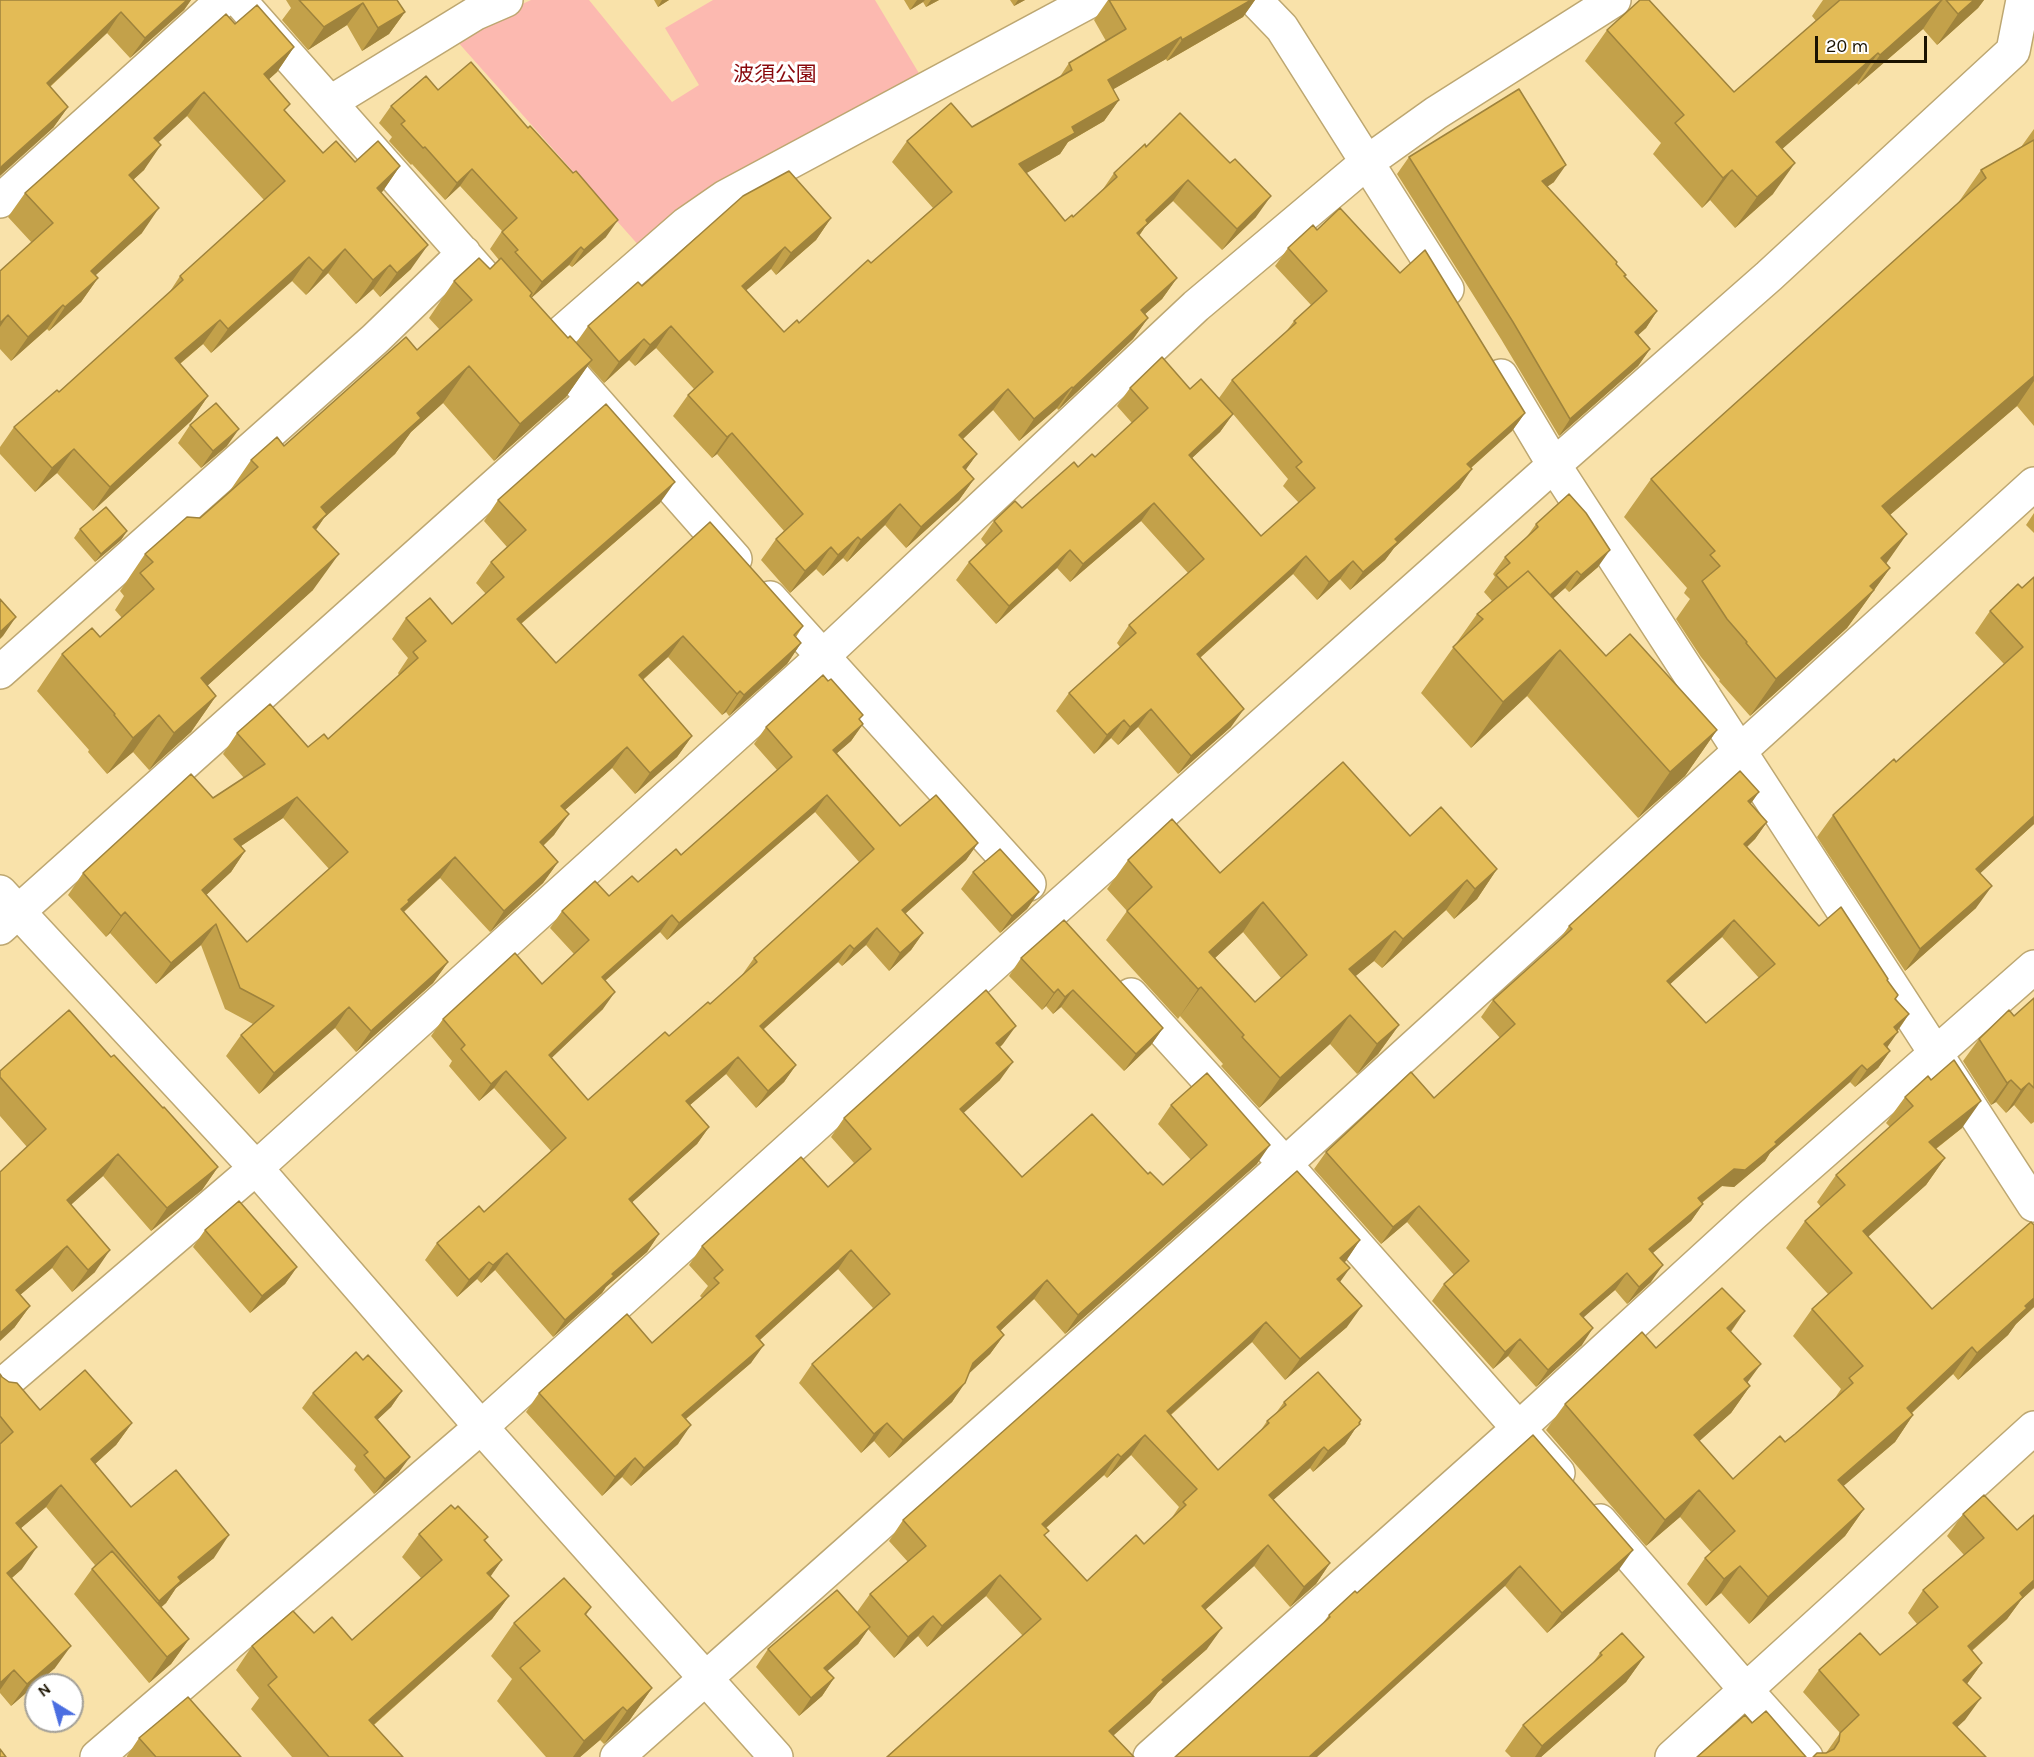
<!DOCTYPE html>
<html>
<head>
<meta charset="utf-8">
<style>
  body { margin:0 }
  #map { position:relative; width:2034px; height:1757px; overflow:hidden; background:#f9e2aa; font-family:Karla,sans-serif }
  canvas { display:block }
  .north { position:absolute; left:24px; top:1673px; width:60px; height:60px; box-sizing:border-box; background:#fff; border:2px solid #a4a199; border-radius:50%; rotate:323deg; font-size:16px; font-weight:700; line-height:24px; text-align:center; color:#1b1301 }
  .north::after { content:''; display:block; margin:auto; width:21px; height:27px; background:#4b6ee1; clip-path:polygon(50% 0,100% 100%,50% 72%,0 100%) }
  .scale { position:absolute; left:1815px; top:36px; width:112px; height:27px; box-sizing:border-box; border:3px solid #1b1301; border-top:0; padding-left:8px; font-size:18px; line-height:21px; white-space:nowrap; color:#1b1301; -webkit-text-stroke:4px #fff; paint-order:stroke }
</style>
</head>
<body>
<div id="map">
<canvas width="2034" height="1757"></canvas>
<div class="north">N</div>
<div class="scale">20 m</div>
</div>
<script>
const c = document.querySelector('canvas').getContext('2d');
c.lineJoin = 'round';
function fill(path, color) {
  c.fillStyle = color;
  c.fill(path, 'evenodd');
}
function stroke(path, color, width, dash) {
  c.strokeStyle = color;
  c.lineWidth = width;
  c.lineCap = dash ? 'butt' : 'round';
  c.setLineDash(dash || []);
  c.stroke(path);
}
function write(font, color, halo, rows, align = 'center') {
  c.font = font + ' Karla,"Noto Sans JP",sans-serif';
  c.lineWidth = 6;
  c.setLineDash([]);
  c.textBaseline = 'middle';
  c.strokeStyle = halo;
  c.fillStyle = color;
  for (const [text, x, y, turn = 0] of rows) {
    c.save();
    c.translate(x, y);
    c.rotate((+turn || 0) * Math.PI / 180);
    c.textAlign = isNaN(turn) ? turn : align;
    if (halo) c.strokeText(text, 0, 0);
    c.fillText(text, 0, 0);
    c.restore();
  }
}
const green = new Path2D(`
  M531,0h58l83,102 27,-17 -34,-57 48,-28h162l48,80 -282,168 -185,-208 25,-17z`);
const street = new Path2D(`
  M239,0l263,297
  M1255,0l27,28 165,261
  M331,102l145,-89 30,-13
  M0,201l223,-201
  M546,346l140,-122 39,-27 367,-197
  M547,346l188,213
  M1501,376l53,89 480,740
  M770,598l259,286
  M0,672l375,-333 89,-86
  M0,928l593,-530
  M1131,995l154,169 273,309
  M0,1387l256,-219 566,-511 374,-351 170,-143 70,-50 178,-113
  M1600,1521l146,169 60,67
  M97,1757l384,-330 573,-517 500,-445 215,-189 244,-225 10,-51
  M617,1757l668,-593 749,-680
  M1150,1757l369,-329 233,-213 282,-248
  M1672,1757l362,-329`);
const secondary = new Path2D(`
  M0,892l256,276 225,259 295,330`);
const wall = new Path2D(`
  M0,0h191l-7,10 -54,48 -23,-25 -57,54 18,20 -15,21z
  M286,0h111l8,12 -16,22 -27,17 -15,-26 -39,25 -26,-30 9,-12z
  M654,0h15l-11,7z
  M904,0h35l-13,7 -3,-5 -13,8z
  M1010,0h15l-11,6z
  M1108,0h147l-12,17 -76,44 -1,-2 -53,30 6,11 -15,21 -36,21 -8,12 -34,19 39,48 8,-4 28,-25 13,-19 32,-26 110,70 -34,33 -49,-49 -28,26 -6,9 38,42 -15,21 -17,15 3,4 -15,21 -75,71 -1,-2 -38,33 -26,-31 -30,29 14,15 -12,16 9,9 -15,21 -53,48 -21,-23 -38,37 -4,-4 -20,18 -7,-7 -26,24 -29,-33 15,-21 8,-8 -67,-77 -5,4 -39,-42 15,-21 6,-6 -38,-41 -21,18 -6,-6 -25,23 -16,-18 -22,32 -72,64 -51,-58 -32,29 -16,22 -71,64 -8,12 -3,60 -106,96 9,10 -25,36 -42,38 -16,-18 -26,22 -19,-22 1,-2 -52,-59 25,-37 38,-17 22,-19 -7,-8 9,-14 -4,-5 25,-37 55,-36 27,-23 24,-35 33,-14 133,-96 23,-20 -11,-12 25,-37 36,-12 9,-9 -9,-11 12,-18 -42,-45 -15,14 -33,-36 -1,1 -22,-24 3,-4 -13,-14 12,-17 47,-16 168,147 -34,30 -3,-2 -38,33 37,40 8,5 12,-17 54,-40 189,-68 -15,22 -40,35 -5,-6 -25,21 38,42 15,-9 72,-60 62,-55 -41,-46 15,-21 65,-14 87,-49 10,-15 37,-22 -12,-21z
  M1823,0h161l-6,8 -41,37 -14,-16 -65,56 -1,-2 -75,66 -9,45 -38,34 -25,-28 -8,8 -49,-54 8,-11 -76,-82 22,-31 127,62 82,-71 -4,-5z
  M235,24l59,23 -17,25 -8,7 16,32 38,42 32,9 45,4 -19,27 30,76 -31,28 -7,-8 -17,15 -28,-31 -22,22 -14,-14 -81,72 -8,-9 -23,20 28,32 -17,25 -98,90 -36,-38 -22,19 -35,-38v-7l14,-20 45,-35 110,-99 11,-17 84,-76 -77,-84 -29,26 -14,28 -11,10 9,53 -47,42 3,3 -17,24 -32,29 -2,-2 -36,32 -11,-12v-78l32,-28 -24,-26 17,-24z
  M2034,129v297l-17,-20 -127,109 -4,49 4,4 -43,60 -97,88 -31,-35 1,-1 -19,-23 -25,-38 14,-20 -6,-6 3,-5 -63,-71 27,-38 307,-276 23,-33 40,-23z
  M1409,157l145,25 -7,5 69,77 9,12 32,35 -11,17 -8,7 12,14 -12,17 -79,70 -58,-97 -104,-165z
  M1317,230l208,183 -13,18 -41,37 -12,20 -65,60 -9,12 -35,30 -10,-11 -23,21 -24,-26 -93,84 31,69 -53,47 -40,-47 -20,18 -7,-7 -17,16 -38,-43 13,-18 51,-46 -3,-4 12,-18 59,-52 -47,-52 -71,61 -13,-14 -61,56 -40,-44 13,-18 17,-17 -5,-6 13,-18 28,-13 56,-41 17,-10 37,-34 -15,-17 13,-18 60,1 29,9 13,-18 53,-47 9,-12 17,-16 -36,-39 13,-18zM1233,414l55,65 -5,7 16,17 -38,33 -69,-78 28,-26z
  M190,425l37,21 -26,22 -23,-25z
  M498,500l162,3 -139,121 35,39 154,-141 93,104 -7,11 5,6 -14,21 -58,52 -3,-4 -4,3 -54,-58 -25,23 49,56 -15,21 -42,37 -23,-26 -47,42 -11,25 -11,11 15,16 -15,21 -53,49 -50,-54 -36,34 44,50 -15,21 -77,69 -21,-24 -76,66 -33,-38 15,-21 12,-11 -28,-15 -24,-64 -45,39 -46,-51 -4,4 -38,-42 15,-22 130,-75 31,-20 -21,-24 14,-21 71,14 20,-8 71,-64 -1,-2 10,-15 -16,-19 14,-21 46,6 34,-30 -10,-11 15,-21 16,-15 -23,-26zM283,818l46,51 -82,73 -41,-47 25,-23 14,-21 -4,-5z
  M2034,513v20l-8,-8z
  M1536,524l62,43 -29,25 -4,-4 -12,10 53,58 111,74 -32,46 -47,42 -111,-122 -56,52 -50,-55 56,-79 15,-13 -8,-9 11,-15 -2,-3 12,-17 21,-19z
  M80,529l47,2 -6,9 -26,22 -21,-24z
  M2034,577v247l-54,49 -4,35 -71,63 -88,-134 16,-22 63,-53 108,-98 -29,-31 15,-22 38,-28z
  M860,720l3,4 -12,17 -14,12 63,73 78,17 -12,17 -61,54 18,19 -12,17 -22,21 -23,-26 -24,21 -4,-4 -74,67 32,36 -12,17 -28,26 -30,-34 -36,31 19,22 -12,17 -65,58 27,32 -12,18 -41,35 -4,6 -49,44 -58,-67 -14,13 -4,-4 -20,18 -32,-37 12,-17 47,-31 67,-61 -57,-63 -15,13 -30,-35 3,-5 -21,-25 12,-17 99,-35 32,-30 -24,-26 12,-17 47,-15 29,-14 43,-27 96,-85 -23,-26 12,-17zM815,812l44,50 -105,96 -12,17 -32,29 -122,96 -37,-42 52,-49 2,-28 55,-49 7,8z
  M1759,792l-9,12 17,18 -12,17 -8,8 72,79 68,55 9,18 13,15 -22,33 3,4 -12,17 -23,19 -5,-5 -80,71 -5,8 -31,26 -12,-1 -20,17 1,1 -12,17 -38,32 -2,29 -24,22 -12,-14 -32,27 -1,28 -46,42 -28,-31 -15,13 -61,-68 12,-17 10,-9 -47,-53 -26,22 -67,-75 12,-17 108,-54 66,-60 -19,-21 12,-17 64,-57 12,-17zM1722,937l37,41 -53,45 -36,-39z
  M1410,836l87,33 -20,30 -23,20 -8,-9 -64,58 -8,-7 -19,15 44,49 -21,29 -21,20 -27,-30 -71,64 -38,-42 2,-2 -43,-48 -2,3 -72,-79 21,-29 -20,-22 21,-29 92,13zM1243,932l38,46 -26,24 -40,-44z
  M973,872l66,20 -12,17 -27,24 -39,-44z
  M1021,958l142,70 -12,17 -27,26 -63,-64 -8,7 -7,-8 -4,4 -33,-34z
  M2034,998v124l-3,2 -17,-19 -8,8 -10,-11 -5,3 -28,-44 16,-22 35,-23z
  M1003,1044l-3,3v33l-37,33 59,64 126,-3 15,11 28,-25 -33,-36 13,-19 86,59 -192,170 -31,-35 -34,32 4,4 -14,19 -21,19 -17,29 -63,56 -15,-17 -13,12 -62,-70 13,-19 61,-56 -35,-39 -78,71 -9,23 -65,56 -8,25 -47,42 -9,-9 -20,19 -76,-84 13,-19 113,-50 50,-45 -2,-2 8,-10 -19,-21 13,-19 126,-59 26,-24 -23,-26 13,-19z
  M111,1057l107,110 -16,23 -51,41 -48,-55 -32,28 24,68 -23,20 -20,-24 -32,27 10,11 -16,22 13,-181 -27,-31v-45z
  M1905,1097l57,31 -26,21 9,9 -19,27 -58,52 64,72 102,-84v82l-18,17 -8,11 -50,45 -5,-6 -41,39 1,2 -18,27 -52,44 21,23 -19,27 -96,88 -28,-31 -15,13 -19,-22 18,-26 6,-6 -31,-35 -34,29 -100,-116 19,-26 91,-56 89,-37 -14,21 17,51 2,3 -19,27 -32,28 34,38 62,-45 40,-36 6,-9 -48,-53 19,-27 16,-15 -42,-46 19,-27 16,-14 -4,-5 19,-27 54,-48 -4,-4z
  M205,1230l92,37 -12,17 -35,29 -57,-66z
  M1360,1240l-16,23 -4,19 7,45 -62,53 -33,-38 -81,73 47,55 41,-37 8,-12 9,-8 8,-11 77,18 -16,24 -32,28 -3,-4 -37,32 57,63 -14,21 -26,23 -36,-41 -49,44 2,39 -49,43 -8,11 -37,32 21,22h-248l137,-121 -37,-40 -59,51 -9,-11 -24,22 -26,-29 -10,15 -31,27 7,7 -12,18 -23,20 -43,-49 12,-18 89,-37 13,-18 38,-32 -19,-21 14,-21zM1131,1455l48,52 -8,12 -27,25 -57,37 -42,-45 1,-8 58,-53 3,3z
  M363,1360l39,31 -11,16 -14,13 22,52 -25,22 -20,-24 2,-4 -54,-58 11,-15z
  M0,1374l2,3 38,33 92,13 -16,22 -21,19 36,43 83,51 -38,30 -10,15 -5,4 28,32 -18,25 -22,19 -75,-89 18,-25 3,-4 -49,-58 -25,21 1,41 -10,9 43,90 -44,38 -11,-13z
  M1533,1435l85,136 -71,62 -42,-47 -182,37 6,-8 28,-22z
  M455,1509l33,28 -3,4 17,19 -12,16 19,20 -17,23 -118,106 29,32h-111l-41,-48 8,-11 -23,-28 16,-24 62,-13 38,7 69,-62 -19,-21 17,-23z
  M1963,1514l54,16 17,-15v73l-13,12 -14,19 -35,32 10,12 -15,21 -2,36 -139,33 14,-20 -37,-41 16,-22 61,-15 37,-31 -9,-11 15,-23 41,-35 -17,-19z
  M591,1607l-5,8 66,73 -23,33 -25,23 -4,-4 -20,17h-34l-49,-56 15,-22 -21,-23 23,-33z
  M1600,1653l44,4 -18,25 -85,75h-30l-6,-6 18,-26 69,-61z
  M139,1738l102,19h-114v-1z`);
const shadedWall = new Path2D(`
  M187,0h4l-7,10 -54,48 15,-20z
  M662,0h7l-11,7z
  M917,0h8l-2,2 -13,8z
  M931,0h8l-13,7z
  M1018,0h7l-11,6z
  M1251,0h4l-12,17 -76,44 15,-21z
  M1942,0l-19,29 -65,56 22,-30z
  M1974,0h10l-6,8 -41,37 21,-31z
  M363,3l-16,22 -39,25 16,-23z
  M121,12l-14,21 -75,70 15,-20z
  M405,12l-16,22 -27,17 16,-23z
  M1181,37l-15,22 -73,42 15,-21z
  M294,47l-17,25 -30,27 17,-25z
  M1878,53l-21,30 -102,90 21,-31z
  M204,92l-17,24 -50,46 17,-24z
  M1119,100l-15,21 -36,21 -8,12 -56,32 15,-22 53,-37z
  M68,107l-15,21 -53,48v-7l2,-3z
  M161,145l-17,25 -32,29 17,-24z
  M1795,163l-22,31 -38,34 22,-31z
  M1566,165l-12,17 -24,16 12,-17z
  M400,166l-17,25 -23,21 17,-24z
  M472,169l-12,17 -15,14 12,-17z
  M1732,170l-22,30 -8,8 21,-30z
  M1188,180l-15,21 -28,26 -12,17 -11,11 24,-35z
  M1271,196l-15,21 -34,33 15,-21z
  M159,208l-17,25 -68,62 17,-24z
  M831,218l-15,22 -40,35 15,-22z
  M618,220l-12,17 -34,30 12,-17z
  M428,245l-17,24 -31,28 17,-24z
  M581,247l-12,18 -39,34 12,-17z
  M785,247l-14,22 -44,38 15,-21z
  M345,249l-17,24 -22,22 17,-24z
  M309,257l-17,24 -81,72 17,-24z
  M390,265l-17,24 -17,15 17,-24z
  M98,278l-17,24 -32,29 16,-24z
  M1177,278l-15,21 -36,32 15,-21z
  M63,305l-16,24 -36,32 17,-24z
  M1657,311l-11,17 -23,21 12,-17z
  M8,315l-8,12v-4z
  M1148,318l-15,21 -75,71 15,-22z
  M220,320l-17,24 -45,38 17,-24z
  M671,326l-15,22 -21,18 15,-21z
  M644,339l-15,21 -25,23 15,-21z
  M1650,349l-12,17 -79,70 11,-17z
  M592,360l-26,37 -72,64 26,-37z
  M469,366l-26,37 -32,29 -16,22 -71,64 -23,32 20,-43 96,-94z
  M2034,376v5l-17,25 -161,138 26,-38z
  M1072,387l-15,21 -38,33 15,-22z
  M1008,389l-15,21 -49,47 15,-22z
  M208,396l-17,25 -98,90 17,-24z
  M1525,413l-13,18 -57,51 12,-18z
  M1233,414l-13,18 -44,41 13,-18z
  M239,429l-12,17 -26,22 12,-17z
  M732,433l-15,21 -5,4 15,-21z
  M74,449l-17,24 -22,19 17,-24z
  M977,454l-15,21 1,-8z
  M1472,469l-13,19 -65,60 -9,12 -35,30 13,-18 32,-33z
  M974,479l-15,21 -53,48 15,-21z
  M675,482l-15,21 -158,137 15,-21z
  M1154,503l-13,18 -71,61 13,-18z
  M900,504l-15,21 -38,37 14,-22z
  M127,531l-6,9 -26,22 6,-8z
  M1907,534l-26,37v-13z
  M858,537l-15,21 -20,18 15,-21z
  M831,547l-15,22 -26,24 15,-22z
  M1070,550l-13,18 -61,56 13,-18z
  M1610,550l-12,17 -29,25 12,-17z
  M339,554l-26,36 -138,125 26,-37z
  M1306,556l-13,18 -109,98 13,-18z
  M1353,561l-13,18 -23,21 12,-18z
  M1890,568l-43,60 -97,88 26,-37 94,-93z
  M1577,571l-12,17 -47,42 12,-17z
  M16,617l-13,19 -3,3v-7z
  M683,636l-15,21 -44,39 15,-21z
  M801,643l-14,21 -58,52 15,-21z
  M1560,650l-33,46 -56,52 32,-46z
  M740,691l-14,21 -4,3 15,-21z
  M216,696l-25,36 -42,38 25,-37z
  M1151,709l-13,18 -20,18 12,-18z
  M1244,709l-13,18 -53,47 13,-18z
  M159,715l-26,37 -26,22 26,-36z
  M1124,720l-13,18 -17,16 13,-19z
  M863,724l-12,17 -30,26 12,-17z
  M1717,730l-32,46 -47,42 32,-46z
  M692,736l-15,21 -42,37 15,-21z
  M627,747l-15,21 -66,59 15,-21z
  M1759,792l-12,17 1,-8z
  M827,795l-12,17 -148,128 12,-17z
  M297,797l-14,21 -63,42 14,-21z
  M569,814l-15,21 -29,28 15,-21z
  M2034,816v8l-73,67 15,-22z
  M1767,822l-12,17 -23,22 12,-17z
  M978,843l-12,17 -76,67 12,-17z
  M245,851l-14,21 -43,40 14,-22z
  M455,857l-15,21 -40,37 -13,15 21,-30z
  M558,862l-15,21 -53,49 14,-21z
  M1497,869l-20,30 -23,20 21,-30z
  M1467,880l-21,30 -64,58 21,-29z
  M1992,886l-16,22 -71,63 15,-22z
  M1039,892l-12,17 -27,24 12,-17z
  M1263,902l-20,30 -54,50 20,-30z
  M125,912l-15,21 -4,4 15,-21z
  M672,915l-12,17 -70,62 12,-17z
  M1734,920l-12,17 -67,61 12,-17z
  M216,924l-15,21 -45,39 15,-21z
  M877,928l-11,17 -24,21 12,-17z
  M1395,931l-21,30 -46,38 21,-30z
  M923,933l-12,17 -22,21 11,-18z
  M850,945l-12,17 -90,81 12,-17z
  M448,962l-15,21 -77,69 15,-21z
  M1201,987l-21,29 -2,3 20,-30z
  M1058,989l-12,17 -4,4 12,-17z
  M1073,990l-12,17 -8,7 12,-17z
  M615,992l-12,17 -66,63 12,-17z
  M349,1007l-14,21 -76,66 15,-21z
  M1909,1014l-12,17 -3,-4z
  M1350,1015l-20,29 -71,64 21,-30z
  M1399,1025l-21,29 -21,20 20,-30z
  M1016,1026l-13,18 -20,18 13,-19z
  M1163,1028l-12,17 -27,26 12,-17z
  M1898,1032l-12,17 -2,-5z
  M1890,1051l-12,17 -23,19 12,-17z
  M738,1057l-12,17 -51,44 11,-17z
  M1013,1062l-13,18 -53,48 13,-19z
  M796,1065l-12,17 -28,26 12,-17z
  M1862,1065l-12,17 -80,71 -5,8 -31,26 -12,-1 -36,29 12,-17 36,-29 41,-27z
  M506,1071l-12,17 -15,13 12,-17z
  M2011,1080l-15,22 -5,3 16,-22z
  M2029,1083l-15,22 -8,8 15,-23z
  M1981,1101l-19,27 -51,40 18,-26z
  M709,1127l-12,17 -80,72 12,-17z
  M1270,1145l-13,19 -192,170 13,-19z
  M118,1154l-15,22 -51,46 15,-22z
  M1945,1158l-19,27 -82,73 19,-27z
  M218,1167l-16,23 -51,41 16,-23z
  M1703,1204l-12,17 -54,45 12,-17z
  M1419,1206l-12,16 -26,22 12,-17z
  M659,1234l-12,18 -41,35 -4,6 -49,44 12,-17 47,-46z
  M1360,1240l-14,21 -20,18 14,-21z
  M67,1246l-15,22 -52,44 16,-22z
  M110,1250l-15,22 -23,20 16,-22z
  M851,1250l-13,19 -95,86 13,-19z
  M507,1253l-12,17 -14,13 12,-18z
  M489,1262l-12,17 -20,18 12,-17z
  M1663,1265l-12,17 -24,22 12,-17z
  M297,1267l-12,17 -35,29 12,-17z
  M1350,1268l-15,21 2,-10z
  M1627,1273l-12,17 -47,41 12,-17z
  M1047,1280l-13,19 -50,47 13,-19z
  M2034,1298v9l-18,17 -8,11 -50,45 19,-27z
  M30,1306l-16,22 -14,13v-8z
  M1362,1306l-15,21 -62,53 15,-21z
  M1745,1311l-19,27 1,-10z
  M1266,1322l-14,20 -100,89 15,-20z
  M1593,1328l-11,17 -46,42 12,-17z
  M1004,1335l-14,19 -30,28 13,-19z
  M1520,1339l-12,17 -15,13 12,-17z
  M764,1345l-13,18 -82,70 13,-18z
  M1972,1347l-19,27 -65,61 19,-27z
  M1761,1364l-19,26 2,-11z
  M965,1383l-13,19 -63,56 14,-18z
  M1750,1386l-19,27 -55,49 18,-27z
  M402,1391l-11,16 -27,25 11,-15z
  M1913,1415l-18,27 -76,65 19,-27z
  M1361,1420l-16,24 -32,28 15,-21z
  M132,1423l-16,22 -40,36 15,-22z
  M887,1423l-13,18 -13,12 13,-19z
  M691,1425l-13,19 -47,42 13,-18z
  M1145,1435l-14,20 -24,23 14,-21z
  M1324,1447l-14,21 -55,48 14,-21z
  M1118,1454l-14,21 -76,69 14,-20z
  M410,1457l-11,15 -25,22 11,-15z
  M635,1458l-13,19 -20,19 13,-19z
  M61,1485l-15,22 -45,38 15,-22z
  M1699,1490l-19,27 -34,29 19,-26z
  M1864,1509l-19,27 -96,88 19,-27z
  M229,1535l-15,23 -38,30 -10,15 -22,20 15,-22 19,-24z
  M1268,1545l-14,21 -67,60 15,-20z
  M37,1547l-15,22 -22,19 7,-15z
  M1633,1550l-15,21 -71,62 15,-20z
  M502,1560l-16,23 1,-10z
  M1330,1563l-14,21 -26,23 14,-20z
  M1520,1566l-15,20 -188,171h-8z
  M1740,1566l-19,27 -15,13 18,-27z
  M1000,1575l-14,21 -59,51 15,-21z
  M2034,1580v8l-13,12 -14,19 -55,49 16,-22 52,-53z
  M509,1596l-17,23 -139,124 16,-23z
  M933,1616l-15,20 -24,22 14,-21z
  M870,1627l-12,17 -46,41 12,-17z
  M1222,1628l-15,21 -49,43 -8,11 -55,49 14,-21 53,-51z
  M189,1639l-18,25 -22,19 18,-26z
  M71,1646l-16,22 -44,38 16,-22z
  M1644,1657l-18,25 -85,75h-6l7,-11z
  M1982,1663l-16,22 -3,-5z
  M14,1670l-14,20v-7z
  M834,1678l-12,18 -23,20 12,-18z
  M652,1688l-23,33 -25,23 23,-33z
  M1981,1698l-16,22 -27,25 15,-22z
  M623,1707l-23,33 -20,17h-7l11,-16z`);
const building = new Path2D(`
  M0,0h187l-42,38 -24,-26 -74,71 21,24 -66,59 -2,4z
  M299,0h98l8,12 -27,16 -15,-25 -39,24z
  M1109,0h142l-69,40 -1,-3 -73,43 11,20 -47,27 3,6 -56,31 46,57 7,-6 1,2 44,-40 -3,-4 31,-29 1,3 34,-34 50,50 5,-4 36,37 -34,33 -49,-49 -42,40 2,3 -11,10 40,45 -36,32 7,8 -75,70 -1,-1 -38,32 -26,-30 -49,46 18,19 -14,13 11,12 -53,48 -21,-23 -39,36 -3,-3 -20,18 -7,-8 -26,24 -29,-32 27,-25 -71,-81 -5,4 -39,-42 25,-23 -42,-46 -21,19 -6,-6 -25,23 -31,-36 50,-44 4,4 101,-90 46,-25 42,47 -40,35 -6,-6 -43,39 42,46 13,-12 2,3 69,-63 3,3 81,-71 -45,-51 44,-38 21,24 100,-57 -3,-7 57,-34z
  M1640,0h9l85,92 106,-92h102l-62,55 -2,-2 -102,89 19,21 -38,34 -25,-27 -9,8 -48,-55 9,-8 -77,-85z
  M1946,0h28l-16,14z
  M257,5l37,42 -30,27 26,30 -6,6 39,43 13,-12 19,21 23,-21 22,25 -23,22 51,57 -31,28 -7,-8 -17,15 -28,-31 -22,22 -14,-14 -81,72 -8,-9 -45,38 33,38 -98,91 -36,-38 -22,19 -38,-41 43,-37 2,2 124,-112 -3,-4 105,-95 -81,-89 -50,46 7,7 -32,30 30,33 -68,63 7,7 -33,29 -2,-2 -35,32 -20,-22 -8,8v-52l53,-48 -28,-30 201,-179 9,10z
  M471,62l57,66 2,-2 43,47 3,-2 42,49 -34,30 -3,-3 -39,35 -27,-30 3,-2 -16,-18 15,-14 -45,-49 -15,14 -32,-36 -2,1 -22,-24 4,-3 -14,-15 35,-30 12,14z
  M1519,89l47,76 -24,16 75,81 -1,2 10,11 -2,1 33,35 -22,21 15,17 -80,70 -57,-97 -104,-165z
  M2034,140v236l-152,130 25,28 -26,24 9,10 -20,18 4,4 -98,89 -30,-36 1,-1 -20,-23 -25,-38 18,-15 -10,-11 5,-4 -64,-72 335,-301 -5,-8z
  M1340,208l60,65 25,-23 100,163 -58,51 5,5 -77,70 3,3 -35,30 -10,-11 -24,21 -23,-26 -109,98 47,55 -53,47 -40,-47 -21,18 -6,-7 -17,15 -38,-42 67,-60 -7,-8 75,-66 -50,-56 -71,61 -13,-14 -61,56 -40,-44 33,-31 -8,-10 21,-20 7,7 52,-46 4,5 14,-13 3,3 53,-49 -18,-20 32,-31 28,32 11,-10 32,35 -44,41 72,81 54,-48 -19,-21 6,-5 -70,-82 64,-57 -2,-2 33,-30 -39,-43 25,-23 4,5z
  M479,258l11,11 11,-11 31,35 -2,3 38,42 2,-2 22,24 -72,64 -51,-58 -52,47 4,5 -100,89 6,7 -14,13 26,27 -138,124 15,18 -42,37 -15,-18 -26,23 -19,-23 1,-1 -53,-60 30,-26 8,9 54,-48 -14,-16 13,-11 -8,-8 42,-37 13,1 58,-51 -7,-7 26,-23 7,9 122,-109 11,13 55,-50 -18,-19z
  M216,403l23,26 -26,22 -23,-26z
  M606,404l69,78 -158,137 39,44 154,-141 93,104 -9,9 7,8 -57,52 -4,-4 -3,3 -54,-58 -44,39 53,61 -42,37 -23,-26 -66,59 8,8 -29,28 18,20 -54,49 -49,-54 -47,43 1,2 -8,7 47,53 -77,69 -22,-24 -75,66 -33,-38 33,-29 -34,-18 -24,-64 -45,39 -46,-51 -4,4 -38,-43 108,-99 22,24 52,-34 -28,-31 33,-29 38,43 16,-13 4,5 90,-81 -5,-6 13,-11 -20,-23 24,-20 22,26 52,-47 -13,-15 35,-32 -28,-30zM297,797l51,55 -101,90 -45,-52 43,-39 -11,-12z
  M1569,494l17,19 24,37 -29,25 -4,-4 -27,24 -22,-24 -20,17 -12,-13 14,-12 -5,-6 33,-30 -2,-3z
  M106,507l21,24 -26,23 -21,-25z
  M1528,571l78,85 24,-22 87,96 -47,42 -110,-122 -57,52 -50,-55 30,-28 -6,-5z
  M2034,577v239l-58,53 16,17 -72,63 -87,-134 61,-56 2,3 127,-115 -33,-36 28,-27 4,4z
  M0,599l16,18 -16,15z
  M823,675l5,6 3,-2 32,36 -4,4 4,5 -30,26 67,76 36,-31 42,48 -76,67 21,23 -23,20 -23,-25 -23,21 -4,-4 -90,81 36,39 -28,26 -30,-34 -52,44 23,26 -80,72 30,35 -47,40 2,2 -49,44 -58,-67 -14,12 -4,-3 -20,18 -32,-37 42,-37 5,6 82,-74 -60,-67 -15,13 -30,-35 4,-4 -22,-26 72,-66 27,31 47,-44 -27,-29 33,-30 14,15 23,-20 6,6 38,-33 5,6 111,-98 -26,-30zM827,795l47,54 -120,109 3,4 -47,42 -2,-2 -39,34 -4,-4 -77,68 -39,-45 66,-63 -13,-15 70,-62 7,8z
  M1343,762l67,74 31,-29 56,62 -22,20 -8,-9 -64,59 -8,-8 -46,38 50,56 -22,19 -27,-29 -70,63 -38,-41 2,-2 -43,-48 -3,2 -71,-78 25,-24 -24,-27 44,-41 48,54zM1263,902l44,53 -52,47 -46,-50z
  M1740,771l19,21 -11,9 19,21 -23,22 75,82 22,-19 47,72 -1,1 11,15 -3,4 14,15 -15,13 4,5 -14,12 6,7 -23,19 -5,-5 -87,77 2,2 -32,26 -11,-1 -36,29 5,6 -54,45 14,16 -24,22 -12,-14 -47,41 13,14 -45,42 -28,-31 -15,13 -61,-68 25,-23 -50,-55 -26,21 -67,-75 85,-80 23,26 81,-74 -22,-24 79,-71 -3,-3zM1734,920l41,44 -69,59 -39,-42z
  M1000,849l39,43 -27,24 -39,-44z
  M1064,920l99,108 -27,26 -63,-64 -8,7 -7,-8 -4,4 -33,-35z
  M986,990l30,36 -20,17 17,19 -53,47 62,68 70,-63 56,60 2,-2 13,13 44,-40 -36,-40 36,-32 63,72 -192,170 -31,-35 -50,47 7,8 -31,28 -8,20 -62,57 -16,-17 -13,11 -62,-70 78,-70 -39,-44 -95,86 8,9 -82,70 9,10 -47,43 -9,-10 -20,19 -76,-84 88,-79 25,29 67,-60 -5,-5 9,-8 -21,-24 99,-89 27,30 43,-38 -27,-31z
  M2034,998v90l-5,-5 -8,7 -10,-10 -4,3 -28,-44 30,-29 5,6z
  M69,1010l42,47 3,-2 49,53 1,-1 54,60 -51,41 -49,-54 -51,46 43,50 -22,20 -21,-24 -51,44 14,16 -30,27v-161l46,-43 -46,-52v-6z
  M1954,1060l27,41 -52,41 16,16 -82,73 69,78 99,-87 3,3v73l-9,8 2,2 -50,45 -5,-6 -65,61 6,7 -75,65 26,29 -96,88 -28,-31 -16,13 -19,-21 30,-27 -36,-41 -34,30 -100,-116 77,-72 14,16 66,-60 23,23 -18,17 34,36 -17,15 6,7 -56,49 39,44 47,-43 5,6 10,-8 58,-51 -4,-5 14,-12 -51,-57 40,-36 -47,-52 40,-36 -9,-10 77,-69 -8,-9 23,-21 3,4z
  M1297,1171l63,69 -20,18 10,10 -13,11 25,27 -62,53 -34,-37 -99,89 51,59 51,-47 -2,-2 19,-16 -2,-3 34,-30 43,48 -2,3 1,1 -32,27 -4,-4 -55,48 61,68 -26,24 -36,-42 -66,61 20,22 -60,52 2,2 -55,49 25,26h-247l154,-138 -41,-44 -58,51 -9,-10 -25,21 -38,-43 56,-48 -23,-26zM1145,1435l52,54 -14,13 3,3 -42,39 -8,-9 -49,46 -43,-46 5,-4 -7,-7 76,-70 3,3z
  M239,1201l58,66 -35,29 -57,-66z
  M356,1352l7,8 5,-5 34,36 -27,26 35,40 -25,22 -21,-24 4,-3 -55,-59z
  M85,1370l47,53 -41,36 40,48 45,-37 53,65 -51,42 3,4 -22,20 -98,-116 -45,38 21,24 -30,26 64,73 -44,38 -13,-14 -14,13v-239l13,-12 -13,-16v-42l2,3 7,5 8,1 23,27z
  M1533,1435l100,115 -71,63 -42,-47 -211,191h-134l155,-140 -1,-2 26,-24 2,2z
  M1984,1495l33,35 17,-15v65l-14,13 3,4 -55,49 14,17 -19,17 18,18 -28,25 33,34h-173l4,-4h9l8,-4 5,-8 1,-8 19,-18 -40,-45 41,-37 20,22 58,-48 -15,-17 61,-52 -21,-24z
  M451,1505l4,4 3,-3 30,31 -4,3 18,20 -15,13 22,23 -140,124 34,37h-74l-61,-72 9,-8 -25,-31 41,-35 21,22 18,-16 20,23 90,-80 -23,-26z
  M112,1551l77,88 -22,18 -75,-88z
  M564,1578l27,29 -6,7 67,74 -25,23 -4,-4 -39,34 -64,-73 20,-17 -26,-28z
  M837,1590l33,37 -46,41 10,10 -23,20 -43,-49z
  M1622,1633l22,24 -102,89 -19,-21 79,-70 -2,-2z
  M188,1697l53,60h-85l-17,-19z
  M1766,1711l40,46h-109l48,-42 7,8z
  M0,1749l6,8h-6z`);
const parkNames = [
  ["波須公園",775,75]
];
fill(green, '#fcb9b0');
stroke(street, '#bda771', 36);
stroke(secondary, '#bda771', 36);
stroke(street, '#fff', 33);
stroke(secondary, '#fff', 33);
fill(wall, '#c3a14a');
fill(shadedWall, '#9f833c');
fill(building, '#e3bb56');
stroke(building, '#9f833c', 1.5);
write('21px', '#89080c', '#fff', parkNames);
</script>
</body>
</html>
